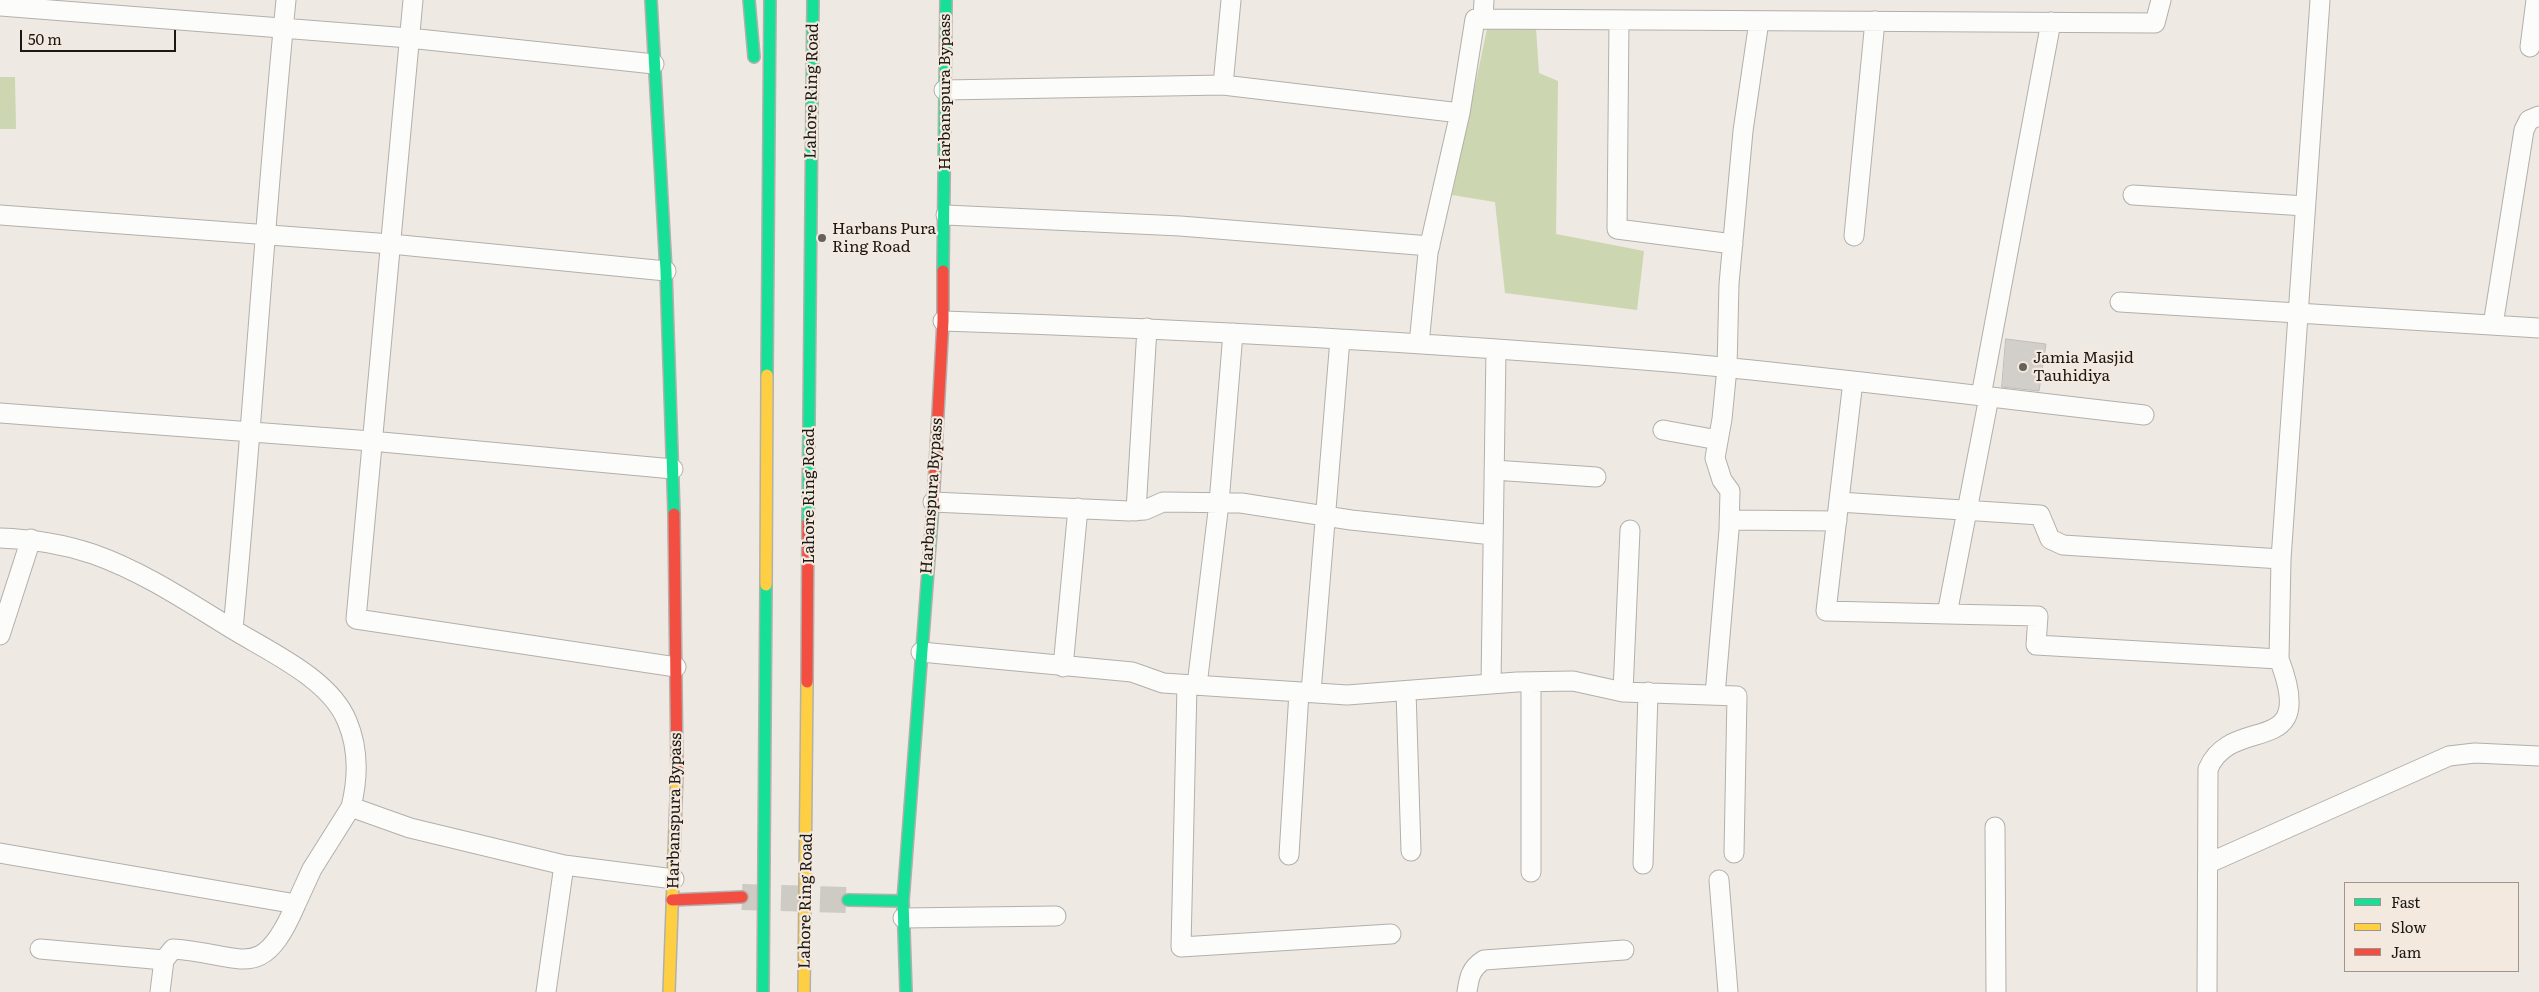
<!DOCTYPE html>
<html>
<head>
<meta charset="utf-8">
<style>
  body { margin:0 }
  #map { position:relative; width:2539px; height:992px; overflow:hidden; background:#eee9e3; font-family:Literata,serif }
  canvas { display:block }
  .legend { position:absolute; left:2344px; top:882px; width:175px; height:90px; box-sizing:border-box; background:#f3e9de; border:1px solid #9d958e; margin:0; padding:6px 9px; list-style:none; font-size:15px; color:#1c1815 }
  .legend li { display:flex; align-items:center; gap:10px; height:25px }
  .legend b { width:25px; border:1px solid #9d958e }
  .scale { position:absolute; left:20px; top:30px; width:156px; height:22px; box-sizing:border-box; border:2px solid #1c1815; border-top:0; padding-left:6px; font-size:15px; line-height:18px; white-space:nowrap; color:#1c1815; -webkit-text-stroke:4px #f3e9de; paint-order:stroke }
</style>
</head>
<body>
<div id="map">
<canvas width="2539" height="992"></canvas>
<ul class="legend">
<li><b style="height:6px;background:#16e098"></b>Fast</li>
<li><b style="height:6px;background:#ffcf43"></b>Slow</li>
<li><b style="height:6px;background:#f24e42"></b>Jam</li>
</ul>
<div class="scale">50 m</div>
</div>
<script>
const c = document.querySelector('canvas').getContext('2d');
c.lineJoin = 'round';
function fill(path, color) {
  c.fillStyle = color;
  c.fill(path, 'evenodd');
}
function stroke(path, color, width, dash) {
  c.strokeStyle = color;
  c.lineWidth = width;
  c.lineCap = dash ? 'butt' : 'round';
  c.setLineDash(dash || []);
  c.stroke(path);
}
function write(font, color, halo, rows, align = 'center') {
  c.font = font + ' Literata,serif';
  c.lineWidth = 4.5;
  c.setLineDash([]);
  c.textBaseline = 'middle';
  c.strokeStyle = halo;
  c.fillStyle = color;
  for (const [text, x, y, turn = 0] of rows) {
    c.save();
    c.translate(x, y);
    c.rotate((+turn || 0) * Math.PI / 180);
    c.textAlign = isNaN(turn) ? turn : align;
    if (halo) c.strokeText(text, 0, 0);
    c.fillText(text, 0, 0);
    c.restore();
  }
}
const green = new Path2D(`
  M1536,28l3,45 19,8 -2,153 88,17 -7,59 -132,-17 -10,-91 -43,-7 35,-166z
  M0,77h15l1,52h-16z`);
const building = new Path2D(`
  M2006,339l40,5 -7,47 -37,-4z`);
const secondaryTunnel = new Path2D(`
  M742,897l106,3`);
const street = new Path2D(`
  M413,0l-57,619 320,48
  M0,6l409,32 245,26
  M1483,19l1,-19
  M1619,20l-2,209 116,15
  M2530,47l6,-47
  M1223,85l8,-85
  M944,90l279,-5 237,28 15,-94 680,4 6,-23
  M2133,195l172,11
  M0,215l391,29 275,27
  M946,215l234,11 250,20
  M1854,236l21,-215
  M2120,302l419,26
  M943,321c242,8 484,21 725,41 159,14 318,35 476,53
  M2493,325l31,-195 5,-10 10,-4
  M1419,344l9,-91 32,-140
  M1853,381l-27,230 121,3
  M1981,396l70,-374
  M1989,397l-42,217 91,2 -2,29 243,14
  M0,413l371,28 302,28
  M1663,430l55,10
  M1494,470l102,7
  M933,502l196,9 16,-1 18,-8 78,1 110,17 142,15
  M1839,502l201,13 10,24 13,6 218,14
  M1136,511l11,-183
  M1729,520l108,1
  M0,538c32,1 63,6 93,16 51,18 95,48 141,76 36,22 96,49 113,91 12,28 11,58 4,86l59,21 154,37 110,14
  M233,629c20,-209 32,-419 53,-629
  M0,635l31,-96
  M921,652l211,20 31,11 184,12 170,-13 56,-1 50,11 114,4 -3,157
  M1063,667l15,-159
  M1531,682v190
  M1491,684l5,-335
  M1187,685l-6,262 210,-13
  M1197,685l22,-182 14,-170
  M1406,691l5,160
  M1311,692l29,-353
  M1623,692l7,-162
  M1715,695l14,-165 1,-39 -8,-11 -7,-22 7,-39 5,-51 2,-84 14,-153 16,-110
  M1995,827l1,165
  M0,853l296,51 16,-35 39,-62
  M1289,855l10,-163
  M2209,863l240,-107 26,-3 64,3
  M1643,864l5,-172
  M1719,880l9,112
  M903,918l153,-2
  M40,949l124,11
  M160,992l4,-32 9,-11c71,5 88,36 123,-45
  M546,992l18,-127
  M1467,992c2,-15 4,-24 17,-32l140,-10
  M2207,992l1,-223c24,-57 111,-7 71,-110l2,-100 39,-559`);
const fast = new Path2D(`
  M651,0l15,271 8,243
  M749,0l5,57
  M943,271l3,-271
  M767,375l3,-375
  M808,523l5,-523
  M848,900l55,1
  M763,992l3,-407
  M906,992l-3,-91 30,-396`);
const slow = new Path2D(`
  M766,585l1,-210
  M669,992l8,-220
  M804,992l3,-310`);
const jam = new Path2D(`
  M933,505l10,-184v-50
  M674,514l3,258
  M807,682l1,-159
  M672,900l70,-3`);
const markers = [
  [822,238,5,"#66615d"],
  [2023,367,5,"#66615d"]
];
const streetNames = [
  ["Lahore Ring Road",812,91,-89],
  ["Harbanspura Bypass",945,92,-90],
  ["Lahore Ring Road",809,496,-90],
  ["Harbanspura Bypass",932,496,-86],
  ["Harbanspura Bypass",675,811,-89],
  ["Lahore Ring Road",806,901,-89]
];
const poiNames = [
  ["Harbans Pura",832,229],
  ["Ring Road",832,247],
  ["Jamia Masjid",2033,358],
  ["Tauhidiya",2033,376]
];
fill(green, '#ccd6b0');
fill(building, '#d2cfca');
stroke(building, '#c1bcb8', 1);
stroke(secondaryTunnel, '#cecac4', 26, [26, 13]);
stroke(street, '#b3afaa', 21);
stroke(fast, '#b3afaa', 14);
stroke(slow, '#b3afaa', 14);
stroke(jam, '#b3afaa', 14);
stroke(street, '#fcfcfb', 19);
stroke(fast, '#16e098', 11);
stroke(slow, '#ffcf43', 11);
stroke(jam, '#f24e42', 11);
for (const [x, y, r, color] of markers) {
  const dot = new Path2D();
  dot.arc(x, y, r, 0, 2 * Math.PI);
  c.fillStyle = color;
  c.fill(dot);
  stroke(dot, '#f3e9de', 2);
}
write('16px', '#1c1815', '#f3e9de', streetNames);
write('16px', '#1c1815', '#f3e9de', poiNames, 'left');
</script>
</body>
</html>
